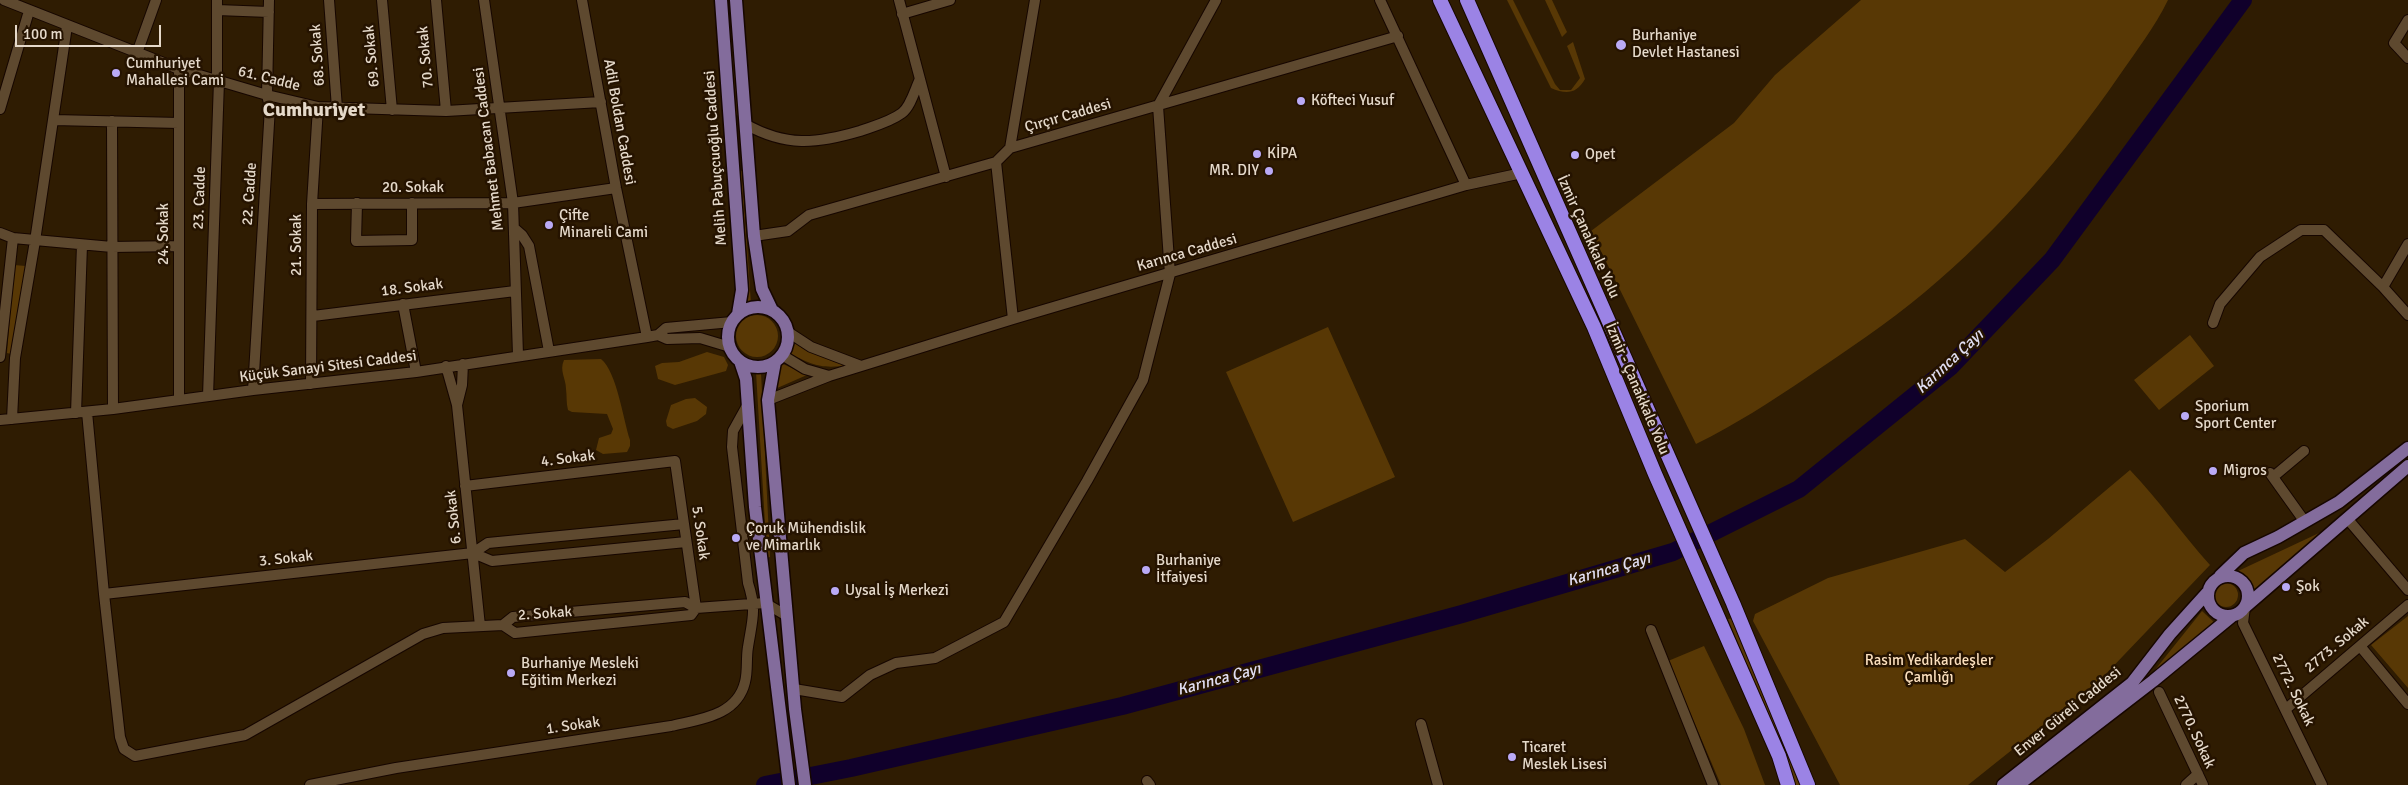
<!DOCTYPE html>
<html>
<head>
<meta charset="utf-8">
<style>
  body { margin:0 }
  #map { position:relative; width:2408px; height:785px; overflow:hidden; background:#2f1c02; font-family:Signika,sans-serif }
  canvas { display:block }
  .scale { position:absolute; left:15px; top:25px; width:146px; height:22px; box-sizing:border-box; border:2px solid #e5d9ca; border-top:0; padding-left:6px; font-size:15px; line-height:18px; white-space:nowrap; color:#e5d9ca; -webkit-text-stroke:4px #251300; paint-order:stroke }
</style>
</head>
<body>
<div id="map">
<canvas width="2408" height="785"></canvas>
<div class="scale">100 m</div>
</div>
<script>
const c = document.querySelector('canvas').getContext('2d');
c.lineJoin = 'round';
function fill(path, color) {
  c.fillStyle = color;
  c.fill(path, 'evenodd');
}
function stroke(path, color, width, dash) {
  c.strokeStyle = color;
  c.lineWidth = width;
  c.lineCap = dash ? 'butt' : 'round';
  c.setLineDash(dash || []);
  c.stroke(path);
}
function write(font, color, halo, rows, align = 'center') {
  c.font = font + ' Signika,sans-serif';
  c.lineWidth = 5;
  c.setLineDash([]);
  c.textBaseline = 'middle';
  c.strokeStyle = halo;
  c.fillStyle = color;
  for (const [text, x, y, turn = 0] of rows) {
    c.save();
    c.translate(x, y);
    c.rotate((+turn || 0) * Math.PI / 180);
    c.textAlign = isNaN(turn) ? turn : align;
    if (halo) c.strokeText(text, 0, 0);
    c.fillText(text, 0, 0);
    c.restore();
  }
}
const green = new Path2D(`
  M727,0h4l8,116 -3,-1 -1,-24 -3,-3z
  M1507,0h6l42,84 5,6h11l9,-12 -13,-32 6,-4 12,37c-9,16 -20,15 -34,9z
  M1545,0h7l15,32 -5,5z
  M1861,0h307c-13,27 -32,51 -49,76 -55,80 -120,154 -194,216 -37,31 -79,59 -119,86 -36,24 -71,47 -110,66l-105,-213 143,-108 41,-48z
  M738,170l4,1 9,133h-3z
  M14,265l12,1 -15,88 -4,-1z
  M736 336a21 21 0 1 1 42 0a21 21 0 1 1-42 0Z
  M1328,327l67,150 -102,45 -67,-150z
  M2190,335l24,31 -55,44 -25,-30z
  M792,341l16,10 44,14c-33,4 -36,1 -66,-13z
  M707,352l17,5 4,8 -2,6 -51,14 -17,-6 -3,-13 7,-3 17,-1z
  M601,359c16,13 22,60 29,81v6l-3,6 -24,2 -7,-4 3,-12 12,-4 2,-5 -6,-15 -35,-2 -4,-2c-2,-7 -1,-14 -2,-21 0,-11 -7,-18 -2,-29z
  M781,363l26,12 -32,14z
  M756,372h5l9,185 -3,1z
  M695,398l12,9 -1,7 -9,7 -24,8 -6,-3 -1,-5 5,-16 15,-6z
  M2130,470c29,30 52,64 80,95l-108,113 -134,107h-128l-87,-164 2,-7 73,-36 137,-39 40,33 43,-33z
  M2334,526l-81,66 -5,-14 -10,-7z
  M2214 595a12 12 0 1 1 24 0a12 12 0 1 1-24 0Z
  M2202,611l15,14 -75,61z
  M2408,616v72l-37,-43z
  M1734,618l68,167h-6l-68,-166z
  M1704,646l40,83 21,56h-44l-53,-124z`);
const river = new Path2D(`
  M765,785l86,-17 271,-62 340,-92 211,-62 126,-63 151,-122 102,-107 191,-260`);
const minor = new Path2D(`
  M4,0l175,69 88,26 51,12 128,4 155,-9
  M329,0l8,108
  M382,0l10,110
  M436,0l10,111
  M484,0l29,203 5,152
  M582,0l34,188 31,149
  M899,0l47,177
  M1380,0l86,185
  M217,10l52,2
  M902,14l48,-14
  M2408,20l-14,23 14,15
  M137,53l19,-53
  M0,109l29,-98
  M54,120l125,3
  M112,121l1,288
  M745,124c41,23 71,20 115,7 14,-5 30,-9 42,-18 9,-7 13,-24 18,-34
  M1010,148l25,-148
  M996,162l17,157
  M357,203l-1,38 56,-1v-37
  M312,204l201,-1 103,-15
  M514,228l8,7 7,11 20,105
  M0,233l13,5
  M754,236l34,-5 21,-16 187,-53 14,-14 388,-112
  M2383,287l25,28
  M403,304l13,68
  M313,316l202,-25
  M2213,323l7,-19 40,-47 41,-27h23l59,57 25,-43
  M788,332l23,15 50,19
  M658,335l9,4 33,-1 30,9
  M782,355l23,14 24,7
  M0,357l13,-119 99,9 67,-1
  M446,366l11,39 5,-20 1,-21
  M311,384l1,-180 6,-97
  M253,390l17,-283 -3,-12 2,-95
  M208,396l11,-315 -2,-8v-73
  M179,399v-330
  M768,400l61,-24 184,-57 453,-134 56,-12
  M457,405l23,221
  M87,412l17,182 16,143 4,12 11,7 110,-21 178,-101 20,-6 60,-3
  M76,413l6,-168
  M12,419l3,-61 20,-117 32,-215
  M0,420l113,-11 140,-19 163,-18 231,-35 11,-2 8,-7 66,-6
  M2270,473l35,49
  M2273,477l31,-26
  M465,486l210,-25 21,147
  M2351,523l57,67
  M473,553l19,8 194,-19
  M104,594l369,-41 15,-10 196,-19
  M2245,607l-2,16 79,162
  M503,625l10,-8 172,-15 11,6 69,-5 22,13
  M503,625l12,8 176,-18 5,-7
  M1651,630l62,155
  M2360,646l48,58
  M794,689l48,8 28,-22 26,-12 39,-5 69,-36 83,-141 56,-101 27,-106 -12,-168 58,-106
  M2159,692l44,93
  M2286,709l122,-104
  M1421,724l17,61
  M1147,781l3,4
  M310,785l86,-17 275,-42c29,-7 66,-10 74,-44 3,-11 1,-24 3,-35 4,-26 9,-37 0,-64l-16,-136 1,-16 15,-27
  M2186,785l12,-11`);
const major = new Path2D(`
  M721,0l21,290 -4,24
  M736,0l18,236 8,53 10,21
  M728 337a30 30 0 1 1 60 0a30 30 0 1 1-60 0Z
  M740,361l6,18 9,128 34,278
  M775,362l-7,38 27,309 10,76
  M2208 596a20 20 0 1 1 40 0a20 20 0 1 1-40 0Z
  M2220,576l24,-23 34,-16 61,-35 69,-54
  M2245,607l163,-141
  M2003,785l129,-102 38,-49 37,-41
  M2018,785l135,-104 79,-65`);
const highway = new Path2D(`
  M1440,0l154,327 61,147 124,282 9,29
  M1467,0l266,603 75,182`);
const markers = [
  [1621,45,6,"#baaaf6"],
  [116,73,5,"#baaaf6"],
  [1301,101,5,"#baaaf6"],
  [1257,154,5,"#baaaf6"],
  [1575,155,5,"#baaaf6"],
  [1269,171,5,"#baaaf6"],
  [549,225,5,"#baaaf6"],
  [2185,416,5,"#baaaf6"],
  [2213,471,5,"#baaaf6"],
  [736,538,5,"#baaaf6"],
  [1146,570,5,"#baaaf6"],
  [2286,587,5,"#baaaf6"],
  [835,591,5,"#baaaf6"],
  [511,673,5,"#baaaf6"],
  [1512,757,5,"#baaaf6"]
];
const poiNames = [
  ["Burhaniye",1632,36],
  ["Devlet Hastanesi",1632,53],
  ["Cumhuriyet",126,64],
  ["Mahallesi Cami",126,81],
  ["Köfteci Yusuf",1311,101],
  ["KİPA",1267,154],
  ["Opet",1585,155],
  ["MR. DIY",1259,171,"right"],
  ["Çifte",559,216],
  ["Minareli Cami",559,233],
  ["Sporium",2195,407],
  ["Sport Center",2195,424],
  ["Migros",2223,471],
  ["Çoruk Mühendislik",746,529],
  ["ve Mimarlık",746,546],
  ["Burhaniye",1156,561],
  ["İtfaiyesi",1156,578],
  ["Şok",2296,587],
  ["Uysal İş Merkezi",845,591],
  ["Burhaniye Mesleki",521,664],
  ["Eğitim Merkezi",521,681],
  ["Ticaret",1522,748],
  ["Meslek Lisesi",1522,765]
];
const streetNames = [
  ["68. Sokak",318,55,-94],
  ["69. Sokak",372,56,-95],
  ["70. Sokak",426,57,-95],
  ["61. Cadde",269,79,14],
  ["Çırçır Caddesi",1068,116,-16],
  ["Adil Boldan Caddesi",619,122,80],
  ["Mehmet Babacan Caddesi",489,149,-97],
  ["Melih Pabuçcuoğlu Caddesi",716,158,-94],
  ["20. Sokak",413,188],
  ["22. Cadde",250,194,-86],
  ["23. Cadde",200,198,-88],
  ["24. Sokak",164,234,-90],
  ["İzmir Çanakkale Yolu",1588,237,66],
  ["21. Sokak",297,245,-90],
  ["Karınca Caddesi",1187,253,-16],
  ["18. Sokak",412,288,-7],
  ["Küçük Sanayi Sitesi Caddesi",328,367,-7],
  ["İzmir - Çanakkale Yolu",1637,389,67],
  ["4. Sokak",568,459,-7],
  ["6. Sokak",454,517,-96],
  ["5. Sokak",700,533,82],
  ["3. Sokak",286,559,-6],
  ["2. Sokak",545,614,-4],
  ["2773. Sokak",2337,645,-40],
  ["2772. Sokak",2293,690,64],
  ["Enver Güreli Caddesi",2068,712,-39],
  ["1. Sokak",573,726,-8],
  ["2770. Sokak",2194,732,65]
];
const parkNames = [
  ["Rasim Yedikardeşler",1929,661],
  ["Çamlığı",1929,678]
];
const waterNames = [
  ["Karınca Çayı",1950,362,-43],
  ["Karınca Çayı",1609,570,-16],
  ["Karınca Çayı",1219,680,-15]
];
const districtNames = [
  ["Cumhuriyet",314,111]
];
fill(green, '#583805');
stroke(river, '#10002b', 18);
stroke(minor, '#160600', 12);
stroke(major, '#160600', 15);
stroke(highway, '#160600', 16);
stroke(minor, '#5e492f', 10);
stroke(major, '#836c9c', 12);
stroke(highway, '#9b83e5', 14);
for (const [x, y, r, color] of markers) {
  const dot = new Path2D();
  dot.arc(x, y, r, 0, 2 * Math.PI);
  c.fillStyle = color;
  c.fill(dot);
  stroke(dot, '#251300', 2);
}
write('15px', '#e5d9ca', '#251300', poiNames, 'left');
write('15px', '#e5d9ca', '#251300', streetNames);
write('15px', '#fbdfbd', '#251300', parkNames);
write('italic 16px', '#e2dff3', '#251300', waterNames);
write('bold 20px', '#e5d9ca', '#251300', districtNames);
</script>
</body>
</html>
